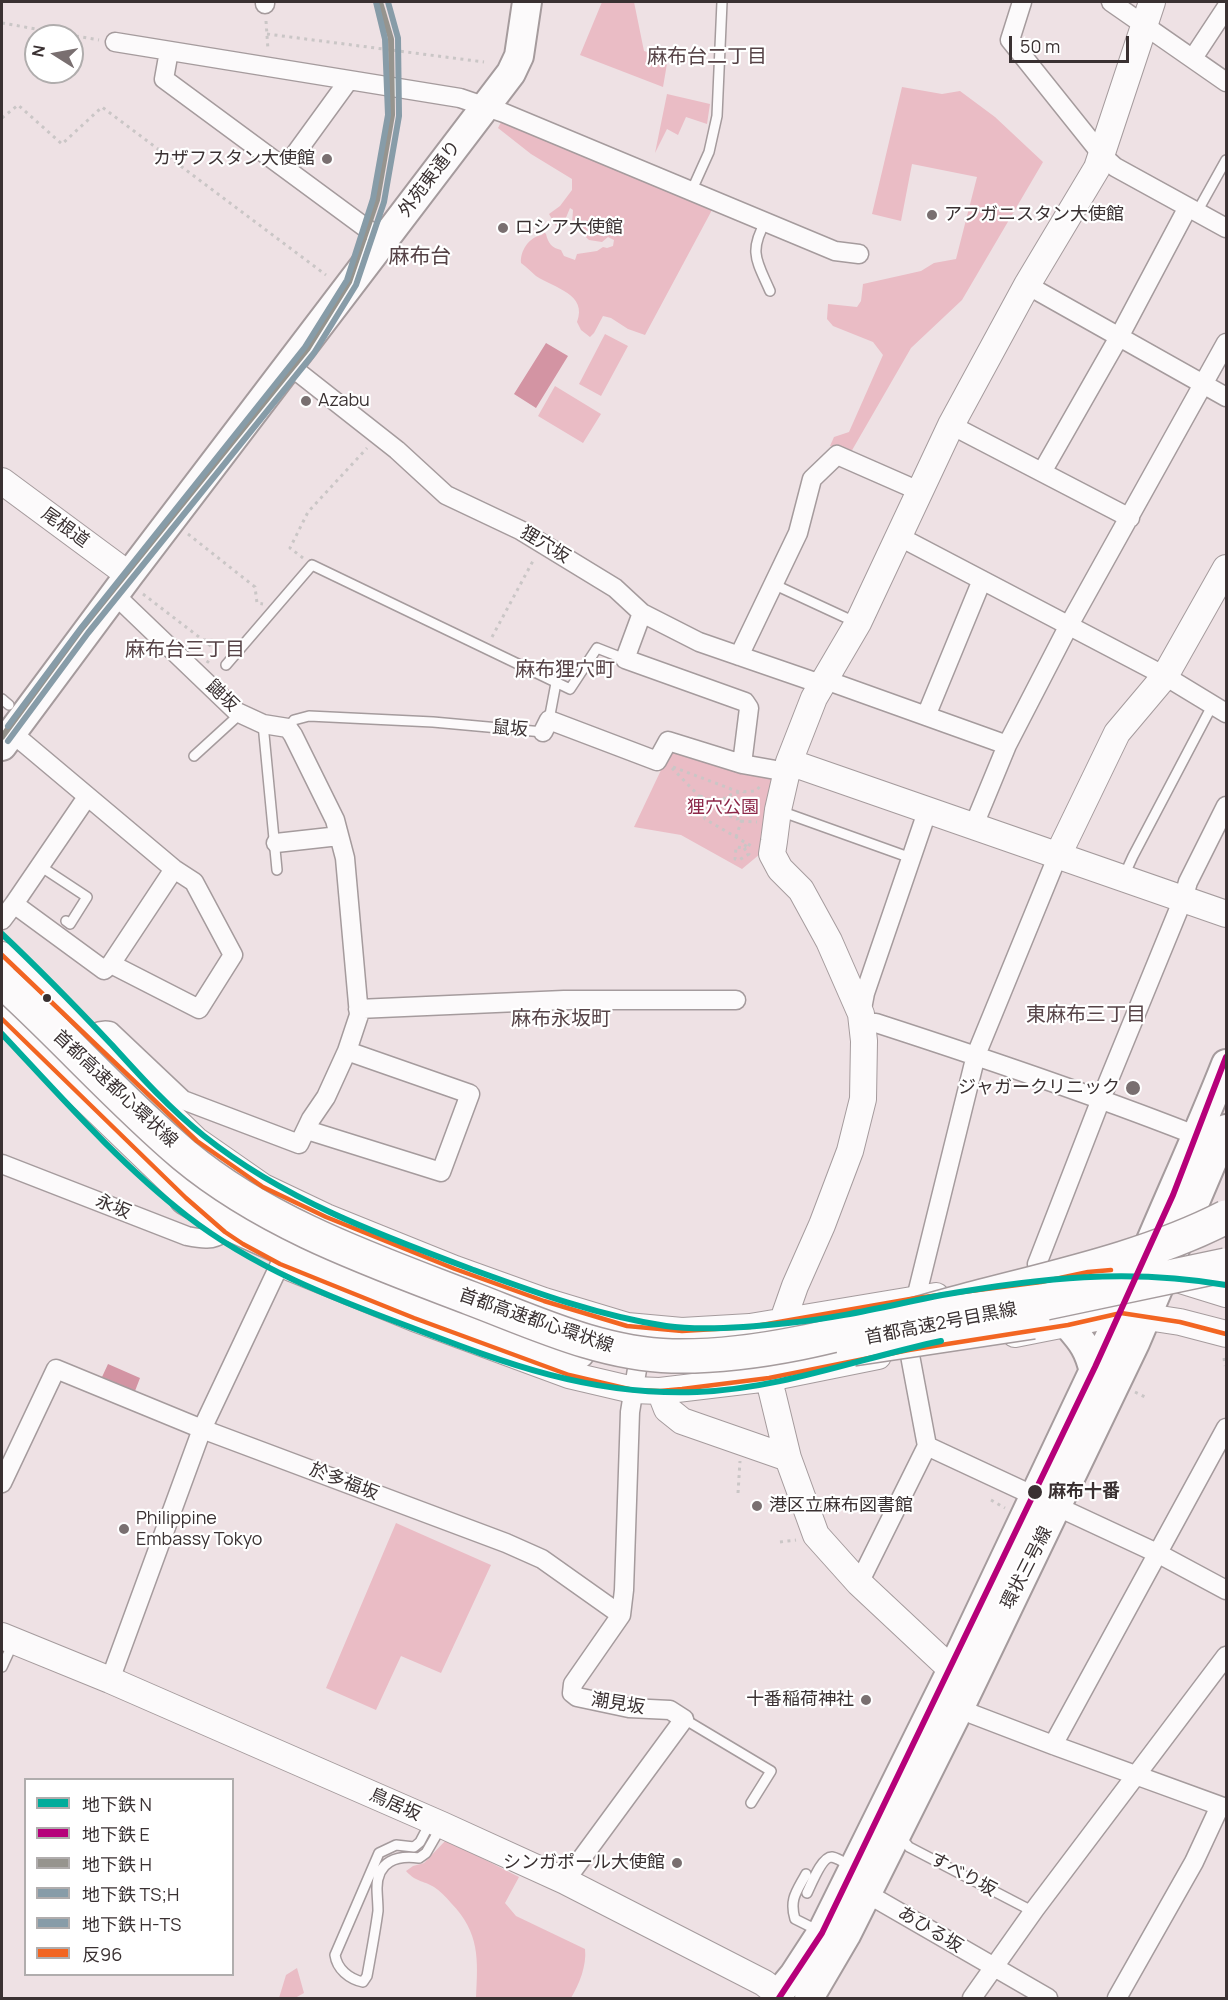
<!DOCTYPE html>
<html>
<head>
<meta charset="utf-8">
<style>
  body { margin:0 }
  #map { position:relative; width:1228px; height:2000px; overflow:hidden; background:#eee1e4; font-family:Manrope,"Noto Sans JP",sans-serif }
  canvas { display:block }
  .frame { position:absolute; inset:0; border:3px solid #3a3132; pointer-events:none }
  .legend { position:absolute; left:24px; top:1778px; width:210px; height:198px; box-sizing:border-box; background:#fff; border:2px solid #b0adad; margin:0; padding:8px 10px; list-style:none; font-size:18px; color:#3a3132 }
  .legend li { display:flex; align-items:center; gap:12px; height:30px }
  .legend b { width:30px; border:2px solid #b0adad }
  .north { position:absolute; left:24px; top:24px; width:60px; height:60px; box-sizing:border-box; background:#fff; border:2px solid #b0adad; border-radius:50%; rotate:281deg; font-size:16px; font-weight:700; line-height:24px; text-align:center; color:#3a3132 }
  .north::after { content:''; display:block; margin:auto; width:21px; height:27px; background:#796f70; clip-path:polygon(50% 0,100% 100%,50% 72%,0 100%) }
  .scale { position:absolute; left:1009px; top:36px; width:120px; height:27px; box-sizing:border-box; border:3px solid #3a3132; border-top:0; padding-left:8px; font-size:18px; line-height:21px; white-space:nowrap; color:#3a3132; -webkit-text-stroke:4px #fff; paint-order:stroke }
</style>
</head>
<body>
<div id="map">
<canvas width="1228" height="2000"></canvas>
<div class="frame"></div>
<ul class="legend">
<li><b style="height:8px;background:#00ac9b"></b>地下鉄 N</li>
<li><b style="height:8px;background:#b6007a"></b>地下鉄 E</li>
<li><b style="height:8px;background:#96948e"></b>地下鉄 H</li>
<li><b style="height:8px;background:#879ca8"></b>地下鉄 TS;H</li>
<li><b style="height:8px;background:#879ca8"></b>地下鉄 H-TS</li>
<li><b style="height:8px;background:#f26522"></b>反96</li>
</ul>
<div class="north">N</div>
<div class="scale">50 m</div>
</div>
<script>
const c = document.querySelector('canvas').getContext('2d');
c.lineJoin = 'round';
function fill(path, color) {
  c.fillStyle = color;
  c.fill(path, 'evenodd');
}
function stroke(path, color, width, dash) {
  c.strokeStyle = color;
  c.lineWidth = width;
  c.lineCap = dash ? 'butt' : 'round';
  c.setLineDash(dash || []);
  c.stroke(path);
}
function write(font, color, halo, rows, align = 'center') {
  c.font = font + ' Manrope,"Noto Sans JP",sans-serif';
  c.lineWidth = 4.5;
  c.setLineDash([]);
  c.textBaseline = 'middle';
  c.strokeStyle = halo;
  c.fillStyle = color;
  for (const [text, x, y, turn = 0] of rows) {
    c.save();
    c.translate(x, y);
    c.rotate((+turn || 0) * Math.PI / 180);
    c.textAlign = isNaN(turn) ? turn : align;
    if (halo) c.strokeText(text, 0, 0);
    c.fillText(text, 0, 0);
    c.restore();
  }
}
const green = new Path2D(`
  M602,2h32l10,49 24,7 -5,29 -83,-32z
  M902,87l40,7 18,-3 35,26 48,45 -81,138 -51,48 -60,104 -21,-6 4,-9 15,-5 34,-77 -10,-13 -40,-16 -6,-7 1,-15 29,3 4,-6 2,-17 58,-13 13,-8 22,-4 21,-82 -65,-13 -11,57 -29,-7z
  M667,94l43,10 -3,20 -21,-7 -8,18 -11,-6 -12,24z
  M501,122l211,88 -67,125 -17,-6 -17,-11 -8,-2 -9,17 -4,4 -9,-7 -4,-8c11,-28 -23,-34 -41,-46 -5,-4 -9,-9 -15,-13 -1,-12 8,-26 21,-28l2,-3 2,2c2,9 6,14 15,16l3,6 11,4 2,-6 20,-3 6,-4 4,1 6,-2 1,-6 -6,-3 -6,5 -13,-2 -17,-16 1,-14 -3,-2 -5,12 -9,6 -7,-12 11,-8 12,-16v-11l-41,-25 -33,-26z
  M605,334l23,12 -27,50 -22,-12z
  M555,386l46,28 -18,29 -45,-27z
  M671,749l104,26 -15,79 -18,15 -61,-34 -47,-8z
  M396,1523l95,42 -50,108 -40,-17 -25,54 -50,-22z
  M446,1840l73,37 -14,26 11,13 69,33c2,16 -6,36 -14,49h-95c2,-39 4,-65 -25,-95 -5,-6 -11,-12 -17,-16 -12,-7 -18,-5 -28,-16l7,-5 11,-3z
  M297,1968l7,25 -9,5h-16l7,-23z`);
const water = new Path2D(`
  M546,343l22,13 -32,52 -22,-14z
  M108,1364l32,14 -5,13 -33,-14z`);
const path = new Path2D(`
  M266,21l2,29
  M2,23l97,17
  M267,34l217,28
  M2,118l16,-13 44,39 40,-37 224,168
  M188,534l67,53 2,16 6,1
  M303,558l-13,-10 18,-36 59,-64
  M143,594l73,56 -9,13
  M492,637l42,-78
  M203,640l26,1
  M673,767l66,25 17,-1 5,-6
  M672,768l27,28 6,23 48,28
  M739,792l-14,5 -4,7c4,9 7,12 16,15l6,-3
  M700,796l21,8
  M745,800l15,5
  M741,821l16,1
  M736,837l7,-21 1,-24
  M744,848l5,6 -10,6 -4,-1 1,-12 8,1 3,-5
  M1224,1358l1,8
  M1135,1392l12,6
  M738,1493l2,-32
  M991,1500l14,8
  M780,1542l16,-2`);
const lane = new Path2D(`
  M691,192l18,-40 8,-36 5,-114
  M1197,212l29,-52
  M766,221c-18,31 -9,40 4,70
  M773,584l82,38
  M226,665l86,-100 258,124 27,-41 28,11
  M2,699l7,6
  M549,720l7,-37
  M263,724l14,146
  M288,728l6,-8 15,-4 124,6 110,10
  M194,756l46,-42
  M780,811l131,47
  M40,866l47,31 -17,27 -4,-3
  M1123,878l10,-22 80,-152
  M2,1667l11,-24
  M684,1719l87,52 -20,32
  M431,1821l-11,21 -6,5 -18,-2 -17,8 -44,102c2,14 14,24 28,27l4,-6c4,-22 8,-43 11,-65 0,-8 -1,-16 -1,-23 0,-27 20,-33 42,-30l7,-5 15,-26
  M900,1836l9,11 125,65
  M806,1874c-9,17 -17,25 -11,45l24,12
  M807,1893c4,-8 15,-37 25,-36 6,1 13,6 18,9`);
const street = new Path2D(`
  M265,2v2
  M1022,2l-12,38 92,115 13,12 111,61
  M1111,2l115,80
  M115,42l345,56 44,15 331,138 24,3
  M169,51l-5,28 206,152
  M1193,58l33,-50
  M285,168l64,-88
  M1027,285l199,112
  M289,365l108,85 49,45 74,35 95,58 27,25 57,29 113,39 22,2 173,62
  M951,425l179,93
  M1042,472l77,-135 69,-130
  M898,536l267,140 61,37
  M642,613l-17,46 120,43 4,6 -7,56 45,8
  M739,656l59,-123 14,-54 25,-24 82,36
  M926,716l56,-136
  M543,732l6,-12 108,41 11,-20 74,23
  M974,825l33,-80 62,-120 157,-282
  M276,843l63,-7
  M14,904l73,-107
  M2,920l12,-16 90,66 7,-6 88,45 34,-54 -39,-73 -20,-13 -163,-137
  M111,964l63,-95
  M358,1009l206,-9h172
  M861,1014l4,-21 63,-184
  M861,1023h15c111,36 221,73 329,116
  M82,1042c8,-8 17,-13 28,-11l73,69 116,44 12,-25 15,-22 21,-46 12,-36 -14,-157 -10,-38 -42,-85 -5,-7 -25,-4 -26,-12 -123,-118
  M307,1130l134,42 29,-78 -123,-43
  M2,1164l185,72c15,3 25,5 38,-4
  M1041,1282l-4,-18 64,-165 82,-200 5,-17 38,-76
  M916,1298l60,-243 82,-200
  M909,1350l18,96 232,108 67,36
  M2,1483l54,-114 146,60 304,114 36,16 79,56
  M859,1583l68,-137
  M110,1680l92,-251 78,-165
  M960,1707l12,7 81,31 173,63
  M1053,1745l173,-317
  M565,1881l119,-162 -14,-9 -41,-2 -52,-11 -5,-4 1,-9 48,-69 3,-25 6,-178 11,-67
  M866,1893l182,105
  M972,1998l63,-89 191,-253
  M1117,1998l77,-136 26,-56`);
const secondary = new Path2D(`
  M2,481l127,94
  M789,762l437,152
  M1058,855l59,-122 48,-57 61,-108
  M2,955l86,81 109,105 66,46 63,30 129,52 89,32 83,25 55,5 68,-4 186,-31
  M2,1019l198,191
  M291,1268l123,50 155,57 64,15 27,1 109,-13 109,-22
  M1171,1277l55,17
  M1015,1334l106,-21 59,9 46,12
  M660,1391l7,18 15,12 106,37
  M2,1636l108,44 332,145 123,56 199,102 15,12
  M956,1689l-4,-19 -93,-87 -43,-48 -28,-77 -16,-66 -3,-14 13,-55 13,-37 27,-61 28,-74 13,-52 1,-58 -3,-27 -32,-73 -28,-51 -21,-21 -8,-15 2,-13 4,-31 11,-48 25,-64 44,-75 93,-198 76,-140 70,-117 55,-166`);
const primary = new Path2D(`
  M2,746l127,-171 382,-502 8,-17 8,-54
  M1068,1325c15,17 21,25 26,47
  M775,1998l19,-23 28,-43 141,-285 158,-334c33,-84 72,-165 105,-249
  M809,1998l37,-63 114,-228 175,-364 91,-214`);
const highway = new Path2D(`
  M186,1198l46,27 56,25 172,66 99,33 19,3`);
const highwayBridge = new Path2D(`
  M2,981c62,56 118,120 182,174 83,69 187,105 286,143 66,25 131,56 202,58 98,2 195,-29 288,-54 89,-24 184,-43 266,-85
  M1003,1312l223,-47
  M853,1349l180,-27`);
const bus1 = new Path2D(`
  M2,955l195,186 66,46 63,30 129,52 89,32 83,25 55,5 68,-4 166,-29 125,-16 47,-10 23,-2
  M2,1019l184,179 39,34 18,12 37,20 134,54 155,57 64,15 27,1 22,-2 87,-11 140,-28 159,-25 53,-12 59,9 46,12`);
const metro1 = new Path2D(`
  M2,934c38,36 74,73 110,111 29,32 58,64 92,91 79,63 173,98 267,133 63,23 128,47 195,57 36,5 86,1 122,-3 52,-5 103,-18 154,-28 98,-17 186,-27 284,-10
  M2,1034c59,63 117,129 185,182 67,52 145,82 223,111 97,37 181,69 287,65 84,-3 163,-34 244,-51`);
const metro2 = new Path2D(`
  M779,1998l43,-65 273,-566 78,-172 53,-138`);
const metro3 = new Path2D(`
  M2,737l80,-109 226,-280 41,-66 28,-82 15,-85 -1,-76 -11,-37`);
const metro4 = new Path2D(`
  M8,741l80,-108 226,-280 42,-68 28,-83 15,-86 -1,-78 -10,-36`);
const metro5 = new Path2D(`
  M8,726l73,-98 224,-281 42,-67 26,-81 15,-84 -3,-76 -9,-37`);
const markers = [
  [327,159,6,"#796f70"],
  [932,215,6,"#796f70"],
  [503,228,6,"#796f70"],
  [306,401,6,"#796f70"],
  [47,998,5,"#3a3132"],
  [1133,1088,8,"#796f70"],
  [1035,1492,8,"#3a3132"],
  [757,1506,6,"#796f70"],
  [124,1529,6,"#796f70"],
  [866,1700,6,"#796f70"],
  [677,1863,6,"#796f70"]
];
const poiNames = [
  ["カザフスタン大使館",315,159,"right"],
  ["アフガニスタン大使館",944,215],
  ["ロシア大使館",515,228],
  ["Azabu",318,401],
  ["ジャガークリニック",1120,1088,"right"],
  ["港区立麻布図書館",769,1506],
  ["Philippine",136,1519],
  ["Embassy Tokyo",136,1540],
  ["十番稲荷神社",854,1700,"right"],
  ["シンガポール大使館",665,1863,"right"]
];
const streetNames = [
  ["外苑東通り",430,179,-53],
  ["尾根道",65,528,36],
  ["狸穴坂",545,545,31],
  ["鼬坂",222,696,44],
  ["鼠坂",510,729,5],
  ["首都高速都心環状線",115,1089,43],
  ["永坂",113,1207,22],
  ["首都高速都心環状線",536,1321,19],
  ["首都高速2号目黒線",941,1324,-11],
  ["於多福坂",344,1482,21],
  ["環状三号線",1027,1568,-63],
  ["潮見坂",618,1704,9],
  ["鳥居坂",395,1805,24],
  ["すべり坂",963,1875,28],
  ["あひる坂",930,1930,31]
];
const parkNames = [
  ["狸穴公園",723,808]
];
const stopNames = [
  ["麻布十番",1048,1492]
];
const neighbourhoodNames = [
  ["麻布台二丁目",707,57],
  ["麻布台三丁目",185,650],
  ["麻布狸穴町",565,670],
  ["東麻布三丁目",1086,1015],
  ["麻布永坂町",561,1019]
];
const quarterNames = [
  ["麻布台",420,257]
];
fill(green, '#eabcc5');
fill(water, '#d394a3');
stroke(lane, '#a59b9d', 12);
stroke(street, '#a59b9d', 21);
stroke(secondary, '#a59b9d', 28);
stroke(primary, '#a59b9d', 32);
stroke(highway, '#a59b9d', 36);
stroke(path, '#cac6c6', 3, [3, 4.5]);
stroke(lane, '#fcfafb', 9);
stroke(street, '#fcfafb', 18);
stroke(secondary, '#fcfafb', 26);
stroke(primary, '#fcfafb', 28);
stroke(highway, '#fcfafb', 33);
stroke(highwayBridge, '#a59b9d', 36, []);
stroke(highwayBridge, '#fcfafb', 33);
stroke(bus1, '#f26522', 4.5);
stroke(metro1, '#00ac9b', 6);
stroke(metro2, '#b6007a', 6);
stroke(metro3, '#96948e', 6);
stroke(metro4, '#879ca8', 6);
stroke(metro5, '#879ca8', 6);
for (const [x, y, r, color] of markers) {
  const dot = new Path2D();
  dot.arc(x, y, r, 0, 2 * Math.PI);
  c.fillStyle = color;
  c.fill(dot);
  stroke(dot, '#fff', 2);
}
write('18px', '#3a3132', '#fff', poiNames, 'left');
write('18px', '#3a3132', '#fff', streetNames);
write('18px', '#8c2748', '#fff', parkNames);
write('bold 18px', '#3a3132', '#fff', stopNames, 'left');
write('20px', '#564347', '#fff', neighbourhoodNames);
write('21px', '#564347', '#fff', quarterNames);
</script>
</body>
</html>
